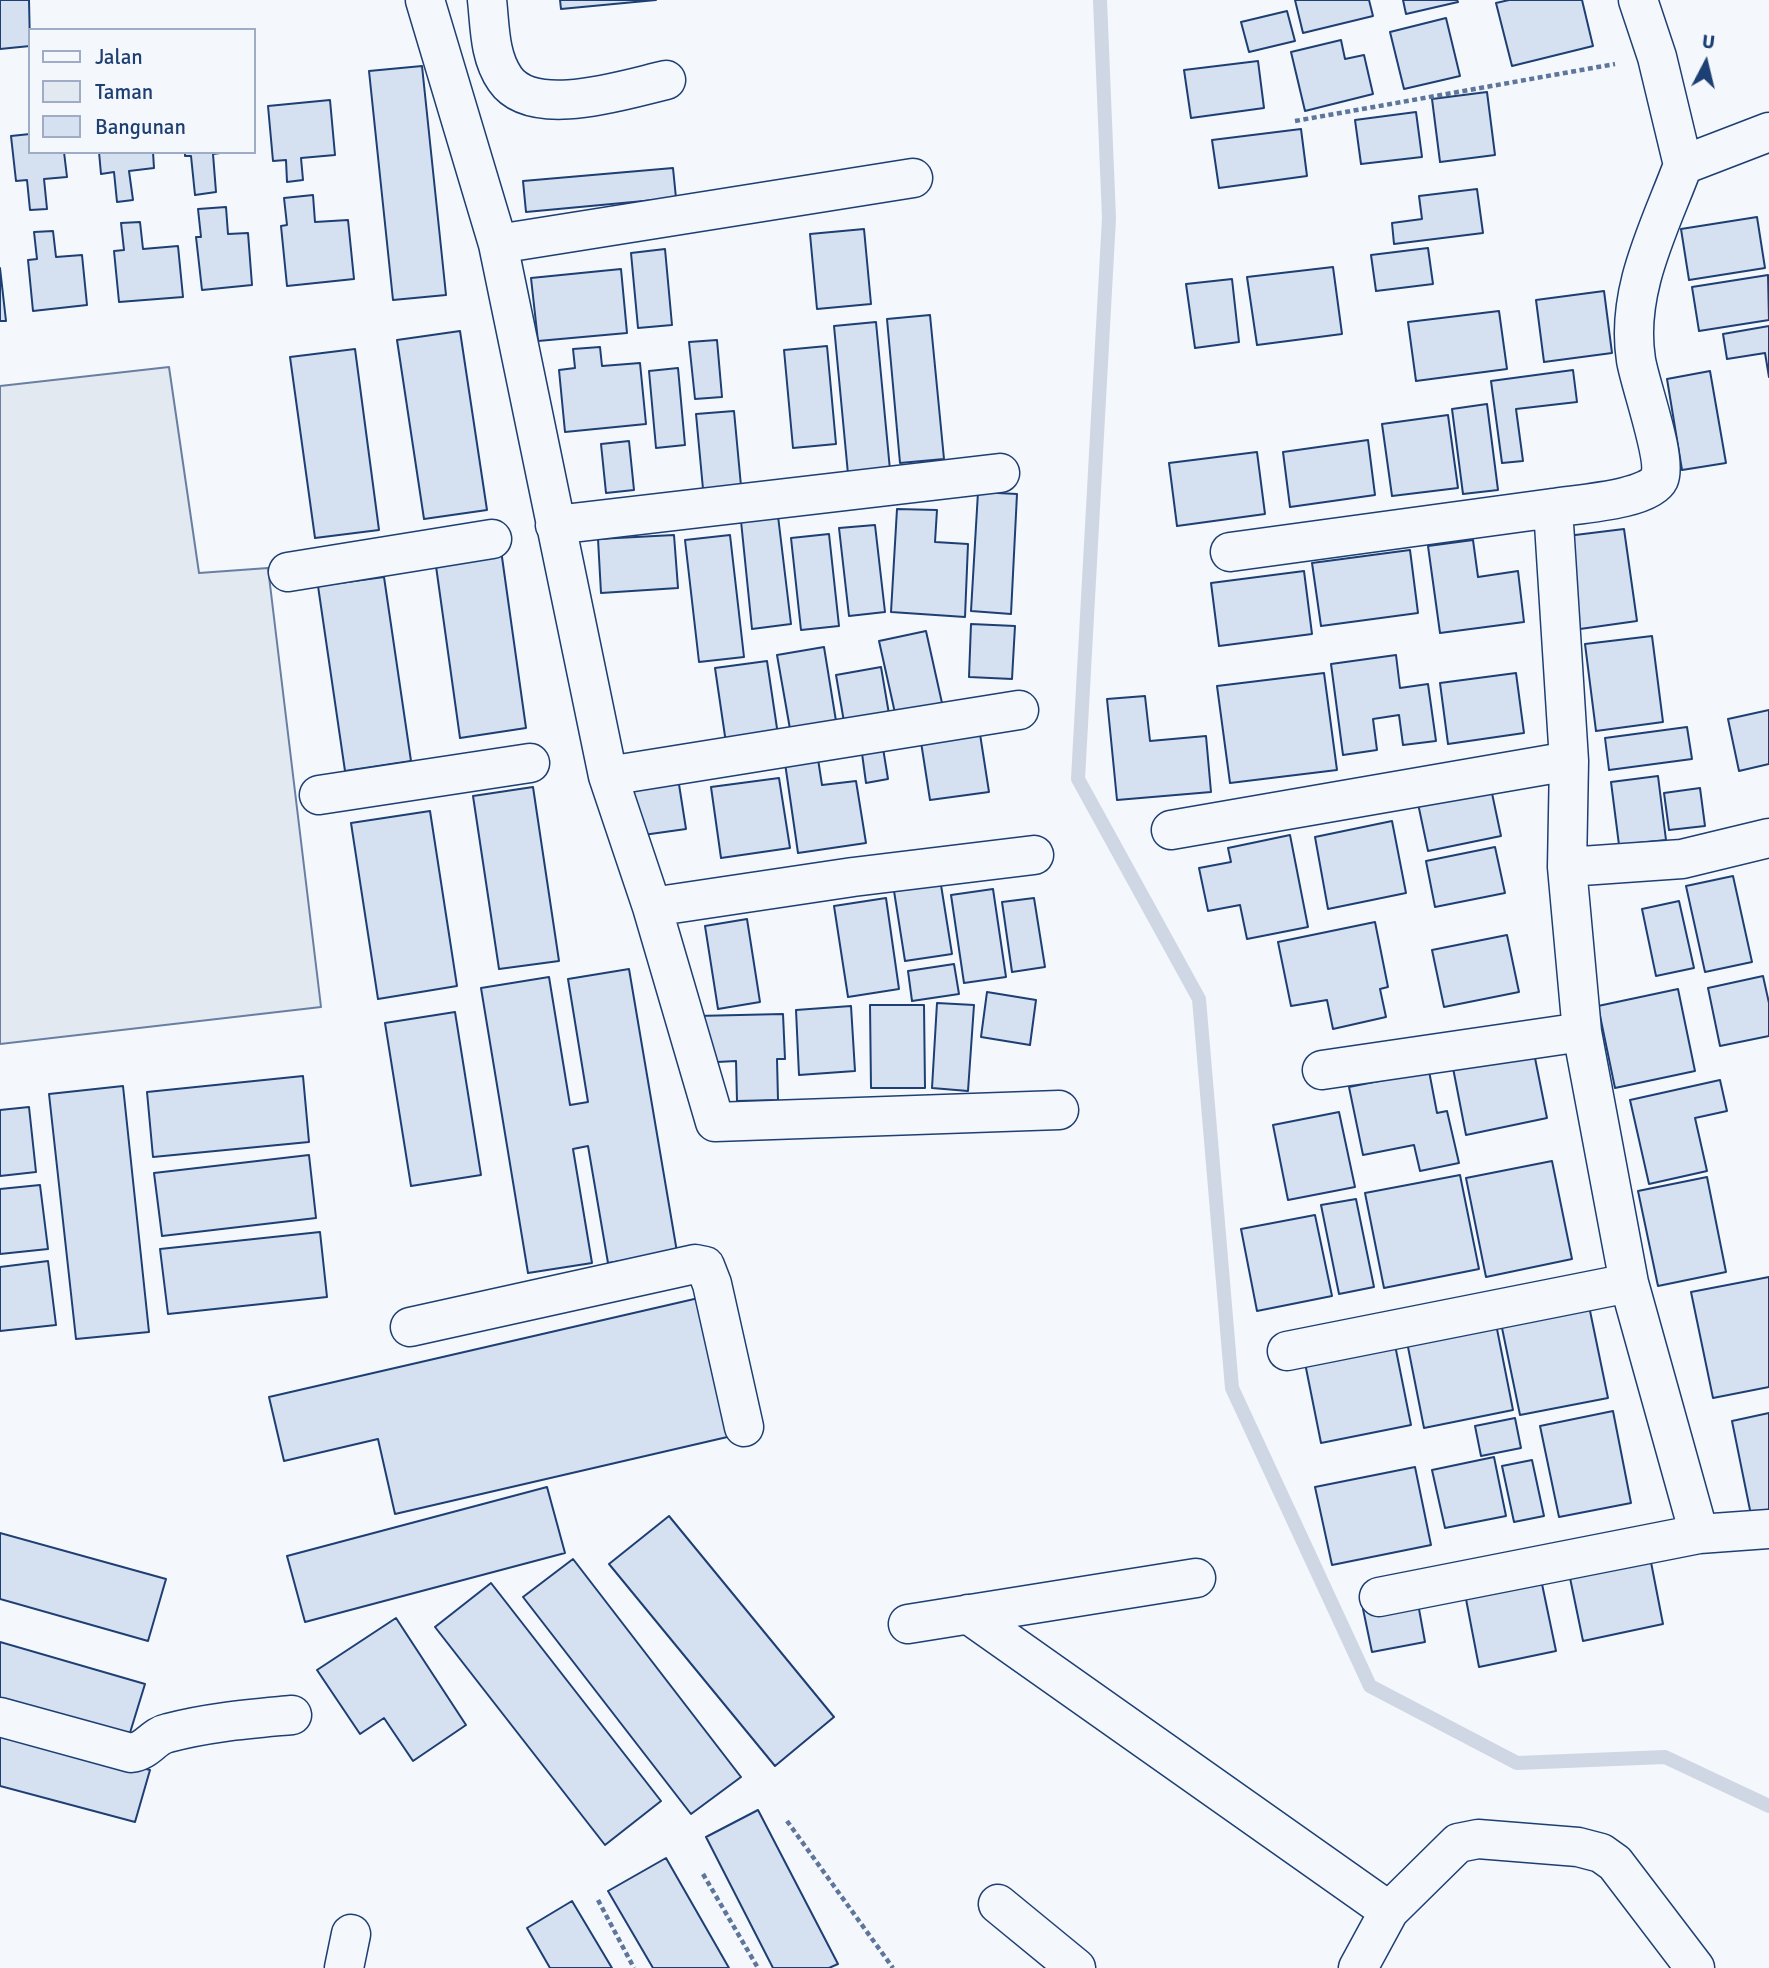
<!DOCTYPE html>
<html>
<head>
<meta charset="utf-8">
<style>
  body { margin:0 }
  #map { position:relative; width:1769px; height:1968px; overflow:hidden; background:#f4f7fb; font-family:Signika,sans-serif }
  canvas { display:block }
  .legend { position:absolute; left:28px; top:28px; width:228px; height:126px; box-sizing:border-box; background:#f4f7fb; border:2px solid #9eadc5; margin:0; padding:9px 12px; list-style:none; font-size:21px; color:#1d3f73 }
  .legend li { display:flex; align-items:center; gap:14px; height:35px }
  .legend b { width:35px; border:2px solid #9eadc5 }
  .north { position:absolute; left:1671px; top:28px; width:70px; height:70px; -webkit-text-stroke:5px #f4f7fb; paint-order:stroke; rotate:7deg; font-size:19px; font-weight:700; line-height:28px; text-align:center; color:#1d3f73 }
  .north::after { content:''; display:block; margin:auto; width:24px; height:32px; background:#1d3f73; clip-path:polygon(50% 0,100% 100%,50% 72%,0 100%) }
</style>
</head>
<body>
<div id="map">
<canvas width="1769" height="1968"></canvas>
<ul class="legend">
<li><b style="height:9px;background:#f4f7fb"></b>Jalan</li>
<li><b style="height:19px;background:#e3e9f0"></b>Taman</li>
<li><b style="height:19px;background:#d5e0f0"></b>Bangunan</li>
</ul>
<div class="north">U</div>
</div>
<script>
const c = document.querySelector('canvas').getContext('2d');
c.lineJoin = 'round';
function fill(path, color) {
  c.fillStyle = color;
  c.fill(path, 'evenodd');
}
function stroke(path, color, width, dash) {
  c.strokeStyle = color;
  c.lineWidth = width;
  c.lineCap = dash ? 'butt' : 'round';
  c.setLineDash(dash || []);
  c.stroke(path);
}
const green = new Path2D(`
  M169,367l30,206 69,-5 53,439 -321,37v-658z`);
const stream = new Path2D(`
  M1100,0l9,218 -31,561 121,220 33,389 138,298 147,77 148,-6 104,49`);
const building = new Path2D(`
  M0,0h29l1,46 -30,3z
  M560,0h96l-95,9z
  M1295,0h74l4,16 -70,17z
  M1403,0h54l1,2 -52,12z
  M1509,0h73l11,46 -81,20 -16,-63z
  M1287,11l8,30 -46,11 -8,-30z
  M1446,18l14,58 -56,13 -14,-57z
  M1341,40l4,19 19,-4 9,39 -68,17 -14,-59z
  M1258,61l6,47 -73,10 -7,-48z
  M422,66l24,229 -53,5 -24,-229z
  M1487,92l8,63 -55,7 -8,-63z
  M330,100l5,55 -34,3 2,22 -16,2 -1,-22 -13,1 -5,-55z
  M1416,112l6,45 -61,7 -6,-44z
  M1301,129l6,47 -88,12 -7,-48z
  M30,134v18h34l3,25 -23,2 3,30 -17,1 -3,-30 -11,1 -5,-45z
  M99,152h54l1,16 -25,3 4,29 -16,2 -3,-30 -13,2z
  M185,152h42l-14,2 3,38 -21,3 -4,-39h-6z
  M673,168l3,30 -150,14 -3,-31z
  M1477,189l6,44 -89,11 -2,-21 30,-4 -3,-23z
  M313,195l2,27 33,-2 6,59 -67,7 -6,-60 6,-1 -3,-27z
  M226,207l2,27 20,-1 4,52 -50,5 -6,-53h5l-3,-28z
  M1757,217l8,51 -76,12 -8,-51z
  M140,222l3,27 35,-3 5,51 -64,5 -5,-51 10,-1 -3,-27z
  M864,229l7,75 -54,5 -7,-75z
  M53,231l3,26 26,-2 5,50 -54,6 -5,-51 9,-1 -3,-27z
  M1428,248l5,36 -57,7 -5,-36z
  M665,249l7,76 -34,3 -7,-75z
  M1333,267l9,67 -85,11 -10,-68z
  M0,268l6,53h-6z
  M621,269l6,64 -89,8 -7,-63z
  M1768,275l1,45 -70,11 -7,-44z
  M1232,279l7,63 -44,6 -9,-64z
  M1604,291l8,62 -68,9 -8,-62z
  M1499,311l8,58 -91,12 -8,-59z
  M930,315l14,144 -44,4 -13,-144z
  M876,322l14,148 -42,4 -14,-148z
  M1769,326v51l-4,-24 -38,6 -4,-25z
  M460,331l27,179 -63,9 -27,-179z
  M717,340l5,57 -27,2 -6,-57z
  M827,346l9,98 -43,4 -9,-98z
  M600,347l2,19 38,-3 6,61 -81,8 -6,-62 16,-2 -2,-19z
  M355,349l24,181 -64,8 -25,-181z
  M678,368l7,77 -29,3 -7,-77z
  M1573,370l4,32 -61,7 7,52 -21,2 -11,-82z
  M1710,371l16,92 -44,7 -15,-91z
  M1487,404l11,86 -35,4 -11,-85z
  M734,411l7,75 -38,3 -7,-75z
  M1448,415l10,73 -66,8 -10,-72z
  M1368,440l7,55 -85,12 -7,-55z
  M629,441l5,49 -28,3 -5,-49z
  M1257,452l8,62 -88,12 -8,-63z
  M978,492l39,2 -6,120 -40,-3z
  M897,509l40,1 -2,32 33,2 -3,73 -74,-5z
  M778,516l13,108 -39,5 -11,-108z
  M875,525l10,87 -36,4 -10,-88z
  M1624,529l13,92 -57,8 -13,-93z
  M829,534l10,92 -38,4 -10,-92z
  M674,535l4,53 -77,5 -3,-54z
  M730,535l14,122 -45,5 -14,-122z
  M1473,540l5,37 40,-6 6,51 -84,11 -12,-87z
  M501,550l25,178 -66,10 -25,-179z
  M1410,550l8,63 -97,13 -9,-63z
  M1304,571l8,63 -93,12 -8,-63z
  M384,577l27,184 -66,10 -27,-185z
  M971,624l44,2 -3,53 -43,-2z
  M926,631l16,72 -47,10 -16,-72z
  M1652,636l11,86 -67,9 -11,-87z
  M824,647l12,74 -46,8 -13,-74z
  M1396,655l4,33 28,-4 8,57 -33,4 -4,-30 -26,4 4,31 -34,5 -12,-91z
  M767,661l11,74 -52,8 -11,-75z
  M881,667l8,47 -45,8 -8,-47z
  M1324,673l13,97 -107,13 -13,-97z
  M1516,673l8,60 -76,11 -8,-61z
  M1145,696l5,45 56,-5 5,56 -94,8 -10,-101z
  M1769,710v54l-30,7 -11,-52z
  M1687,727l5,32 -83,11 -4,-32z
  M980,734l9,58 -59,8 -9,-58z
  M882,742l6,37 -22,4 -5,-37z
  M818,759l4,26 34,-4 10,62 -68,10 -13,-90z
  M1658,776l8,64 -47,5 -8,-63z
  M678,778l8,51 -57,8 -8,-51z
  M779,778l11,70 -69,10 -10,-71z
  M1489,779l12,57 -73,15 -12,-57z
  M533,787l26,174 -60,8 -26,-173z
  M1700,788l5,38 -36,4 -5,-37z
  M430,811l27,175 -79,13 -27,-176z
  M1392,821l14,72 -78,16 -13,-72z
  M1290,835l18,92 -61,12 -7,-34 -32,6 -9,-43 32,-6 -3,-14z
  M1495,847l10,46 -70,14 -9,-46z
  M1733,876l19,86 -47,10 -19,-86z
  M941,885l11,69 -47,7 -11,-70z
  M993,889l13,88 -42,6 -13,-88z
  M886,898l13,91 -51,8 -14,-91z
  M1034,898l11,69 -33,5 -10,-70z
  M1679,901l15,67 -38,8 -14,-67z
  M747,919l13,83 -42,7 -13,-83z
  M1375,922l13,65 -8,2 6,28 -53,12 -6,-29 -36,6 -13,-64z
  M1507,935l12,57 -75,15 -12,-57z
  M954,964l5,30 -47,7 -4,-30z
  M629,969l48,283 -69,11 -20,-117 -15,3 19,114 -64,10 -47,-285 68,-11 21,128 18,-3 -20,-123z
  M1763,976l6,27v33l-49,10 -12,-58z
  M1678,989l17,82 -80,17 -17,-82z
  M987,992l49,8 -6,45 -49,-8z
  M937,1003l37,2 -6,86 -36,-3z
  M870,1005h54l1,83h-54z
  M851,1006l4,65 -56,4 -3,-65z
  M455,1012l26,163 -70,11 -26,-163z
  M783,1014l2,45h-8l1,41 -41,1 -1,-40 -38,2 -2,-47z
  M1534,1053l13,65 -81,17 -13,-67z
  M1429,1071l8,42 10,-2 12,52 -39,8 -6,-26 -51,10 -14,-68z
  M303,1076l6,66 -156,15 -6,-65z
  M1720,1080l7,31 -32,7 12,53 -58,13 -19,-84z
  M123,1086l26,246 -73,7 -27,-245z
  M29,1107l7,65 -36,4v-66z
  M1339,1112l16,75 -67,13 -15,-75z
  M309,1155l7,63 -154,18 -8,-63z
  M1552,1161l20,98 -86,18 -20,-99z
  M1460,1175l19,94 -95,19 -19,-95z
  M1707,1177l19,95 -68,14 -20,-95z
  M40,1185l8,64 -48,5v-65z
  M1356,1199l18,88 -35,7 -18,-89z
  M1315,1215l17,81 -75,15 -16,-82z
  M320,1232l7,65 -159,17 -8,-65z
  M48,1261l8,64 -56,6v-64z
  M1769,1277v110l-56,11 -22,-106z
  M703,1297l33,138 -341,79 -17,-75 -94,22 -15,-64z
  M1589,1306l19,92 -88,17 -19,-92z
  M1496,1324l17,86 -89,18 -17,-86z
  M1394,1340l17,85 -90,18 -17,-85z
  M1613,1411l18,92 -72,14 -19,-91z
  M1769,1413v109l-16,3 -21,-104z
  M1515,1418l6,30 -40,8 -6,-30z
  M1494,1457l12,59 -61,12 -13,-58z
  M1532,1460l12,56 -30,6 -12,-56z
  M1415,1467l16,78 -99,20 -17,-78z
  M547,1487l18,66 -260,69 -18,-66z
  M669,1516l165,201 -59,49 -166,-202z
  M0,1533l166,46 -18,62 -148,-42z
  M1650,1557l13,67 -80,17 -14,-68z
  M573,1559l168,218 -50,37 -168,-217z
  M491,1583l170,218 -56,44 -170,-218z
  M1542,1584l14,67 -77,16 -13,-68z
  M1417,1598l8,44 -53,10 -9,-43z
  M396,1618l70,107 -53,36 -29,-43 -24,16 -43,-64z
  M0,1642l145,42 -16,52 -129,-37z
  M0,1729l150,41 -15,52 -135,-36z
  M758,1810l80,154 -9,4h-56l-67,-131z
  M666,1858l63,110h-76l-45,-77z
  M572,1901l40,67h-62l-23,-40z`);
const path = new Path2D(`
  M1295,121l320,-57
  M787,1821l106,147
  M703,1874l55,94
  M598,1900l36,68`);
const minor = new Path2D(`
  M425,0l73,244 110,532 44,131 63,215 344,-12
  M487,0c3,26 2,56 18,79 28,41 121,10 161,1
  M1638,0l19,57 26,108
  M1769,132l-86,33c-23,62 -58,126 -47,195 4,25 32,100 23,119 -10,21 -83,25 -106,29l16,253 -2,106 15,165 47,251 70,251 70,-5
  M498,244l415,-66
  M555,525l445,-52
  M1230,552l323,-44
  M288,572l204,-33
  M608,776l411,-66
  M319,795l211,-32
  M1171,830l398,-69
  M1567,867l115,-8 87,-21
  M652,907l201,-30 181,-22
  M1322,1070l260,-38
  M410,1327l285,-63 10,2 7,18 32,143
  M1287,1351l342,-68
  M1379,1597l320,-63
  M968,1614l421,297
  M908,1624l288,-46
  M0,1717l131,36c17,-2 22,-17 37,-20 41,-11 82,-14 124,-18
  M998,1904l78,64
  M344,1968l7,-34
  M1358,1968l31,-57 69,-68 20,-4 100,8 23,6 14,10 80,105`);
fill(green, '#e3e9f0');
stroke(green, '#687fa3', 2);
stroke(stream, '#cfd7e4', 14);
fill(building, '#d5e0f0');
stroke(building, '#1d3f73', 2);
stroke(minor, '#1d3f73', 41);
stroke(path, '#5e769c', 4.5, [5, 3.5]);
stroke(minor, '#f4f7fb', 38);
</script>
</body>
</html>
